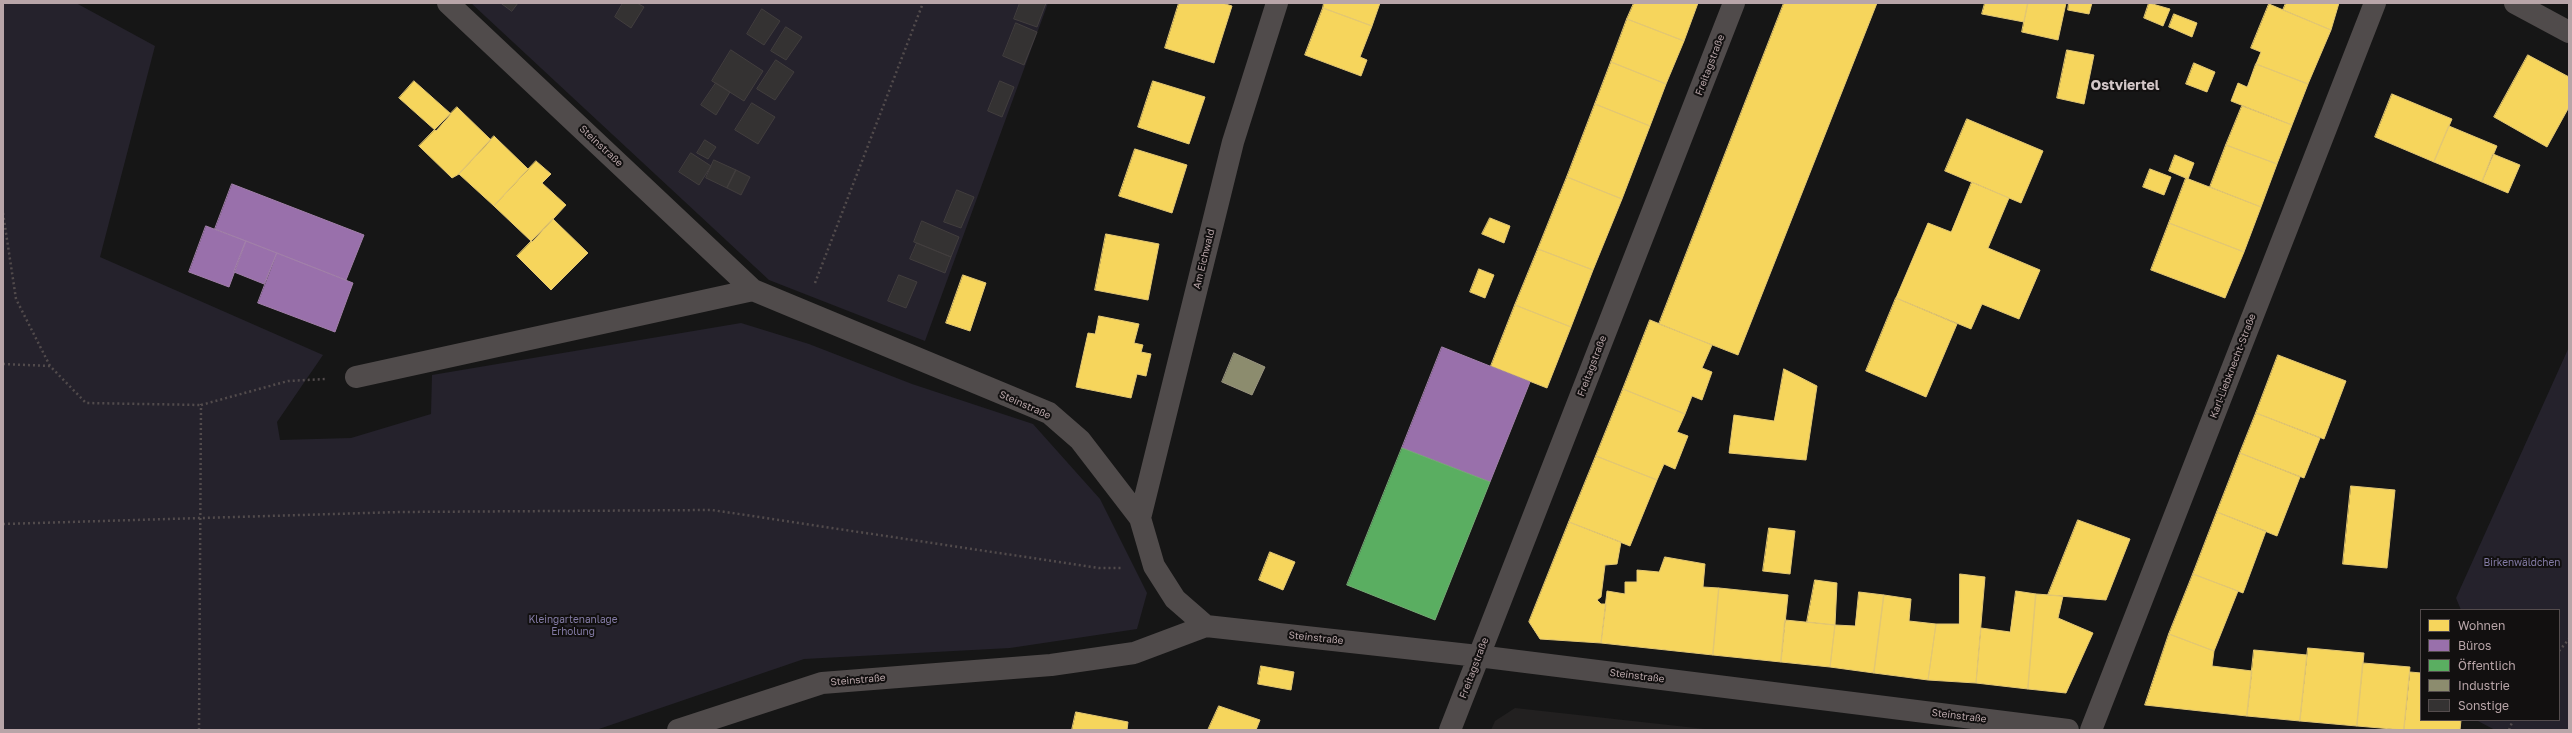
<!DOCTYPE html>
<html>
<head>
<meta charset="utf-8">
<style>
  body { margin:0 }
  #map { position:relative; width:2572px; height:733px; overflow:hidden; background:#161616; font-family:"Golos Text",sans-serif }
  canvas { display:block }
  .frame { position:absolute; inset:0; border:4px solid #b8a5a8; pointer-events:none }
  .legend { position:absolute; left:2420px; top:609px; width:140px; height:112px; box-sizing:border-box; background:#121010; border:1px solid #544c4d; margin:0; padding:5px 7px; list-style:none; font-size:12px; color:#b8a5a8 }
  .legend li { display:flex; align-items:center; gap:8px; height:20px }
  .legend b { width:20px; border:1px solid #544c4d }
</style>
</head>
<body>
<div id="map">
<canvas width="2572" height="733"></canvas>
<div class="frame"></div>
<ul class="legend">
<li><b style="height:11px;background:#f6d55c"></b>Wohnen</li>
<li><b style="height:11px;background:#9970ab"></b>Büros</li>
<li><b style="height:11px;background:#5aae61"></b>Öffentlich</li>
<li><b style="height:11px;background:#8c8c6e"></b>Industrie</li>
<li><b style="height:11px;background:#343232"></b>Sonstige</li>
</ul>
</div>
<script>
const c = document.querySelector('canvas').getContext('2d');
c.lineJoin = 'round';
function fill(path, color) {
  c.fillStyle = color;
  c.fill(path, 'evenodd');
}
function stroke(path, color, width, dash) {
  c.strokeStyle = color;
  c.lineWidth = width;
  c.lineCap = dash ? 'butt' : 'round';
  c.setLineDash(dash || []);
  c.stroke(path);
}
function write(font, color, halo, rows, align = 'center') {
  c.font = font + ' "Golos Text",sans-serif';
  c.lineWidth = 4;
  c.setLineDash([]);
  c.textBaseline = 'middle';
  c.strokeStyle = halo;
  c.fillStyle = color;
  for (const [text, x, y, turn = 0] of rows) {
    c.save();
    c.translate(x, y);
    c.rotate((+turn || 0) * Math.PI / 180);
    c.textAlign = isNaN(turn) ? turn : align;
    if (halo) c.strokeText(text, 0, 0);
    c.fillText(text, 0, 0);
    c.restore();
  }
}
const built = new Path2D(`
  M1515,708l199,22h-223l4,-9z`);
const green = new Path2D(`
  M3,3h73l79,43 -55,211 223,98 -46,67 3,18 71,-2 80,-24 1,-39 309,-52 68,21 103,40 121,40 67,75 47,94 -10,36 -127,19 -206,11 -208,71h-593z
  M471,3h577l-123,338 -156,-61z
  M2569,347v383h-74l-19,-10h83v-110h-98l-5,-12z`);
const homes = new Path2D(`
  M1179,3h43l10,3 -18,57 -49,-15z
  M1324,3h56l-8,23 -49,-18z
  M1634,3h64l-14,38 -57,-22z
  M1784,3h93l-139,352 -79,-31z
  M1985,3h43l-4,19 -42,-8z
  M2028,3h38l-8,37 -36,-8z
  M2069,3h23l-3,11 -21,-4z
  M2149,3l21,6 -7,17 -19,-8z
  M2286,3h53l-8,27 -48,-20z
  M2269,4l62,26 -23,54 -52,-20 5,-12 -10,-4z
  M1323,8l49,18 -12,31 7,3 -6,16 -56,-21z
  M2174,14l23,9 -5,14 -23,-10z
  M1627,19l57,22 -18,43 -55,-22z
  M2067,50l27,5 -10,49 -27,-6z
  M2528,55l41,22v30l-22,40 -53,-30z
  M1611,62l55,22 -16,42 -55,-22z
  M2194,63l21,9 -8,20 -21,-8z
  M2256,64l52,20 -16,41 -61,-24 7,-18 9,4z
  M414,81l37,33 -15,17 -37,-33z
  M1153,81l52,16 -16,47 -51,-17z
  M2392,94l60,25 -18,43 -59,-25z
  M1595,104l55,22 -28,73 -55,-22z
  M2242,106l50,19 -15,39 -51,-19z
  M457,107l34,33 -32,34 -7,4 -33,-32z
  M1967,119l76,32 -22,52 -76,-32z
  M2449,126l48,20 -15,36 -48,-20z
  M494,136l34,33 -34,37 -35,-32z
  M2226,145l51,19 -16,43 -51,-20z
  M1135,149l52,16 -15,48 -53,-17z
  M2493,154l27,11 -12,28 -26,-11z
  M2175,155l19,8 -6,16 -19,-8z
  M536,161l15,13 -9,9 24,22 -34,37 -38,-36z
  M2150,169l21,8 -7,18 -21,-8z
  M1567,177l55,22 -29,71 -55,-21z
  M2186,178l75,29 -17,45 -75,-29z
  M1972,182l37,16 -21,50 52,22 -21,49 -37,-15 -11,25 -75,-31 32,-75 23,9z
  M1490,218l20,8 -6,17 -22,-9z
  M553,219l35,34 -37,37 -34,-34z
  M2169,223l75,29 -19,46 -74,-28z
  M1106,234l53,10 -11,56 -53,-10z
  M1538,249l55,21 -22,57 -56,-22z
  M1479,269l15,6 -9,23 -15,-6z
  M963,275l23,8 -16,48 -24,-8z
  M1896,298l61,26 -31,73 -60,-26z
  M1515,305l56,22 -24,61 -56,-22z
  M1099,316l40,8 -5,19 9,2 -2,7 10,2 -5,22 -9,-2 -6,24 -55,-11 12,-54 7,1z
  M1650,320l62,25 -10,23 10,4 -10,28 -10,-4 -7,18 -62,-25z
  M2278,355l68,26 -22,58 -68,-26z
  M1784,369l33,17 -11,74 -77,-7 5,-38 40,6z
  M1623,389l62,25 -8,18 11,4 -13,33 -11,-5 -7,16 -61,-24z
  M2256,413l64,25 -16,40 -64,-25z
  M2240,453l60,24 -23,59 -60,-24z
  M1596,456l61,24 -27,66 -61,-24z
  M2351,486l44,4 -8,78 -44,-4z
  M2217,512l49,19 -23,62 -50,-19z
  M2078,520l52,19 -24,61 -58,-5z
  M1569,522l52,20 -4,22 -12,1 -4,32 -4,3 4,4h5l-5,39 -61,-4 -11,-17z
  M1769,528l26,3 -5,43 -27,-3z
  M1270,552l25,10 -12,28 -24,-10z
  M1665,557l40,7 -2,23 16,1 -6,67 -112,-12 6,-52 18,3v-12h12v-12l22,2z
  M1960,574l25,3 -9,106 -48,-3 8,-56h23z
  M2193,574l45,17 -24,60 -45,-17z
  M1815,580l22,3 -2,42 -28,-3z
  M1719,588l69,7 -7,67 -68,-7z
  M2016,591l20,3 -8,95 -52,-6 5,-55 29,4z
  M1859,592l25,3 -10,78 -44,-6 5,-42 20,1z
  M2036,594l27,2 -5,22 35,15 -27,60 -38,-4z
  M1884,595l27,4 -2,22 27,3 -8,56 -54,-7z
  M1785,620l50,5 -5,42 -49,-5z
  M2169,634l45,17 -2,15 40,5 -5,45 -102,-11z
  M2308,648l56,5 -7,73 -57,-5z
  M2254,650l53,5 -7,66 -53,-5z
  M2363,663l47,4 -6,63 -47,-4z
  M1261,666l33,6 -3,18 -33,-6z
  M2410,672l11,1v47h40l-1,10h-56z
  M1219,706l41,14 -4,10h-48z
  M1076,712l52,10 -1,8h-55z`);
const offices = new Path2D(`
  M232,184l132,51 -18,45 -131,-51z
  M206,226l40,15 -17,46 -40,-15z
  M246,241l31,12 -13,31 -30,-12z
  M277,253l76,30 -18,49 -77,-29z
  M1442,347l88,35 -40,100 -88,-34z`);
const public = new Path2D(`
  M1402,448l88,34 -55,138 -88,-35z`);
const industry = new Path2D(`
  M1234,353l31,14 -13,28 -30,-13z`);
const building = new Path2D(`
  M501,3h17l-6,8z
  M623,3h14l7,4 -13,21 -16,-11z
  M1020,3h26l-9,24 -23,-8z
  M762,9l18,12 -16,24 -17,-11z
  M1016,23l21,9 -13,33 -21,-9z
  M786,27l16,10 -16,23 -15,-9z
  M731,50l32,21 -19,30 -32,-20z
  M776,60l18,12 -19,28 -18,-11z
  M1000,81l14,6 -12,30 -14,-6z
  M716,83l14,9 -14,23 -15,-10z
  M752,103l23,14 -17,27 -23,-14z
  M705,140l11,7 -8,12 -11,-6z
  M691,153l20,13 -12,19 -20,-13z
  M714,160l22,10 -9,18 -21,-10z
  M736,170l14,7 -9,18 -14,-7z
  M957,190l17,7 -13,31 -17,-6z
  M922,221l37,16 -8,20 -37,-15z
  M917,243l34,14 -6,16 -35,-14z
  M899,275l18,7 -11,26 -18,-7z`);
const path = new Path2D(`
  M3,213l13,86 34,67
  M815,283l108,-280
  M3,364l47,2 36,37 115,2
  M3,524l397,-12 312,-2 387,58h23
  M2559,651l10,-12
  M199,730l2,-325 87,-24 37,-2
  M2509,730l4,-10`);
const minor = new Path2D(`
  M448,3l305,287 296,123 31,27 60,78 14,48 21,33 31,27 272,30 590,74
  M2515,3l54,29
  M356,377l397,-87
  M1140,518l93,-376 44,-139
  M678,730l144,-47 229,-18 83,-12 72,-27
  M1450,730l284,-727
  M2091,730l284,-727`);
const streetNames = [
  ["Freitagstraße",1710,65,-69],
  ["Steinstraße",601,146,43],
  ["Am Eichwald",1204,259,-76],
  ["Freitagstraße",1592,366,-69],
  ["Karl-Liebknecht-Straße",2233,366,-69],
  ["Steinstraße",1025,405,24],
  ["Steinstraße",1316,638,6],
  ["Freitagstraße",1474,668,-69],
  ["Steinstraße",1637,676,7],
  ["Steinstraße",858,680,-5],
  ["Steinstraße",1959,716,7]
];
const parkNames = [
  ["Birkenwäldchen",2522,563],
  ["Kleingartenanlage",573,620],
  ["Erholung",573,632]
];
const districtNames = [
  ["Ostviertel",2125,86]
];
fill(built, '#222020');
fill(green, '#25222c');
fill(homes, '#f6d55c');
stroke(homes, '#e3c773', 1);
fill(offices, '#9970ab');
stroke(offices, '#a280aa', 1);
fill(public, '#5aae61');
stroke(public, '#76ab76', 1);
fill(industry, '#8c8c6e');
stroke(industry, '#99947f', 1);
fill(building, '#343232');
stroke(building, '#423e3e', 1);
stroke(path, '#524b4c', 2.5, [2, 3]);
stroke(minor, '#504b4b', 22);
write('10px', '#b8a5a8', '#121010', streetNames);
write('10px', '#837ba5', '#121010', parkNames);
write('bold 14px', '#d4c7c8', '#121010', districtNames);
</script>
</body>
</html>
